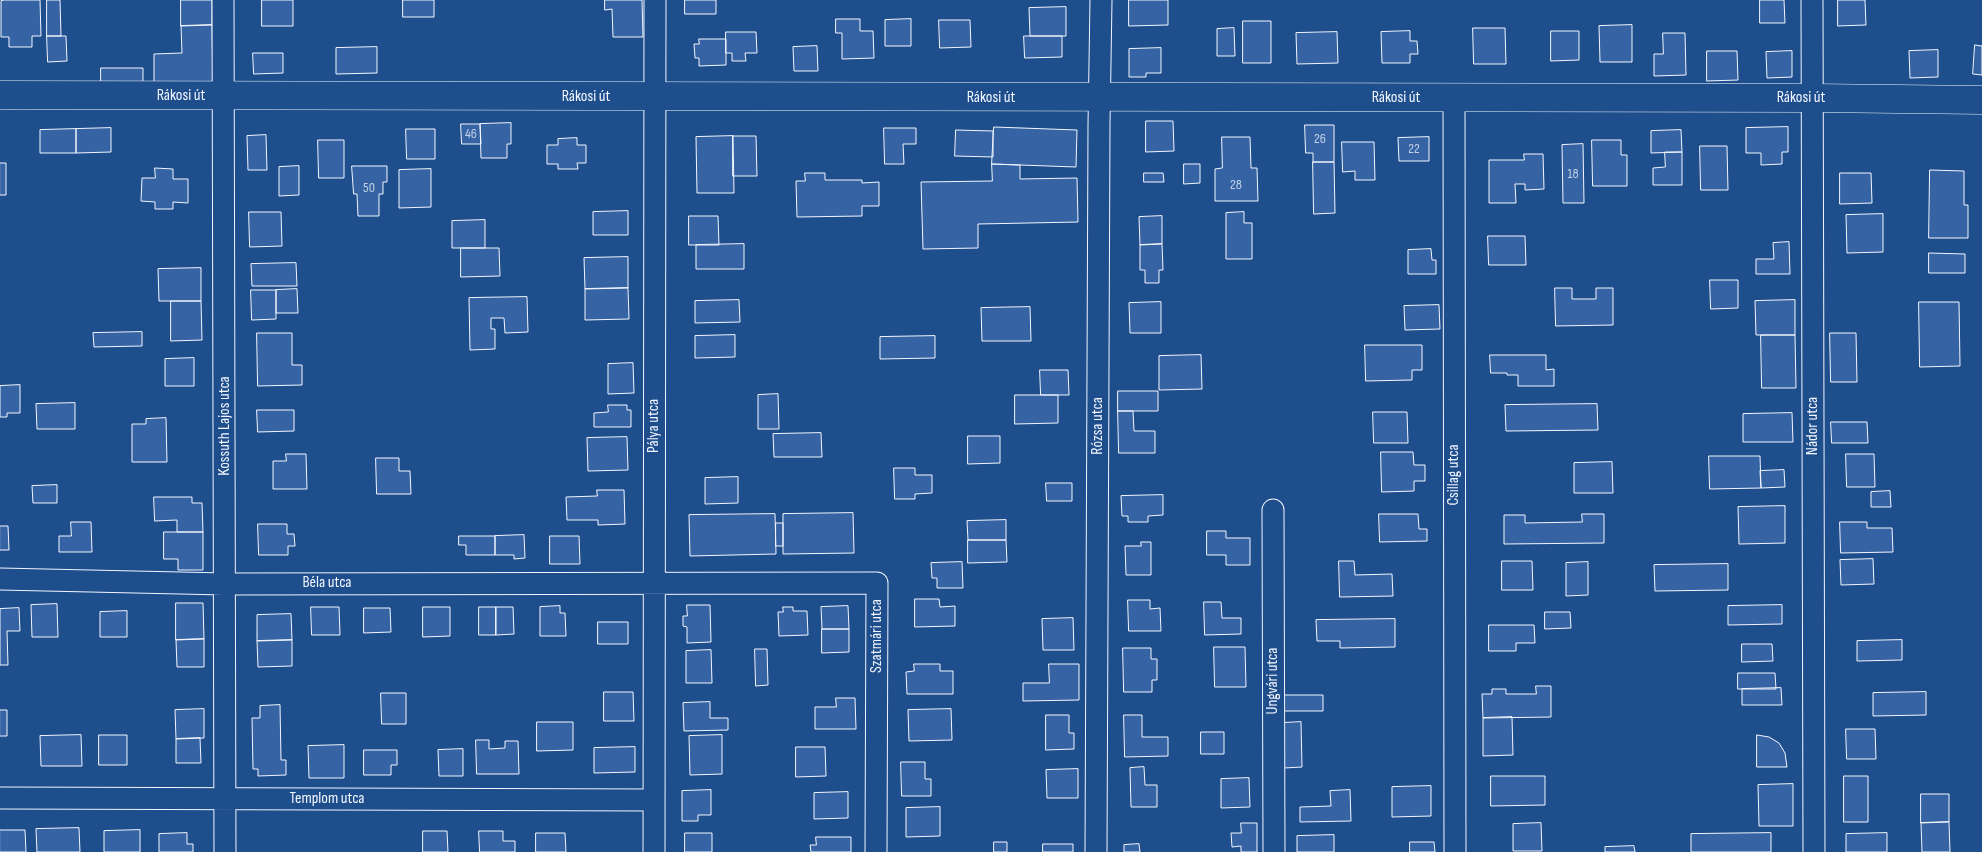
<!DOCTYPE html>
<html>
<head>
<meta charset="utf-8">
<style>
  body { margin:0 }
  canvas { display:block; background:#1f4e8c }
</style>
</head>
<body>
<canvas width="1982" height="852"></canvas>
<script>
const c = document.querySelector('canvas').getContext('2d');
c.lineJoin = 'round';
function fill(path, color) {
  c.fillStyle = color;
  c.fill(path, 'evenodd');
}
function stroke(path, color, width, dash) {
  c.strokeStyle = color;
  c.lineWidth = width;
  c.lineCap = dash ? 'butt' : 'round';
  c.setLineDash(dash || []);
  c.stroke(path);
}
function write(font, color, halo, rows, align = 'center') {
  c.font = font + ' "Sofia Sans Condensed",sans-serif';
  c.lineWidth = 4;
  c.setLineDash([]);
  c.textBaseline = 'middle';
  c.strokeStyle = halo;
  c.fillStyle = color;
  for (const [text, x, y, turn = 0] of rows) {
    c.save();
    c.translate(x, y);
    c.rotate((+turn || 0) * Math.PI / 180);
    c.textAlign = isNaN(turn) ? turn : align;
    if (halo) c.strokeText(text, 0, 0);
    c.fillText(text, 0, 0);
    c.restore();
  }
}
const building = new Path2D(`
  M5,0h35l1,36h-9v11h-23v-10h-8v-36z
  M47,0h13l1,36h-14z
  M181,0h31v25l-31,1z
  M262,0h31v26h-31z
  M403,0h31v17h-31z
  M605,0h37l1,37h-30l-1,-28 -7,1z
  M685,0h31v14h-31z
  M1129,0h39v25l-39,1z
  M1760,0h24l1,23h-25z
  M1838,0h27l1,25 -28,1z
  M1066,7v29h-36l-1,-28z
  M836,19h24v12h13l1,27 -32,1v-26h-6z
  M911,19v27h-26v-26z
  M939,20h31l1,27 -31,1z
  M1243,21h28v42h-28z
  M212,25l1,58 -59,1v-30l28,-1 -1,-27z
  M1632,25v37h-32l-1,-36z
  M1234,28l1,28h-18v-27z
  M1473,28h32l1,36h-32z
  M1410,31v10h7l1,13h-8v9h-28l-1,-31z
  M1551,31h28v29l-28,1z
  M726,32h30l1,21h-12l1,8h-14v-8h-6z
  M1337,32l1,31 -41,1 -1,-31z
  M1663,33h22l1,42 -32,1v-22h9z
  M47,36h19l1,25 -19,1z
  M1024,36h38v21l-37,1z
  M699,39h27v26l-27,1v-8h-4l-1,-14h5z
  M1975,45l7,1v29l-9,-1z
  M817,46l1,25h-24l-1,-24z
  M377,47v26l-41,1v-26z
  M1161,48v25h-15v4h-17v-28z
  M1938,50v27l-28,1 -1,-27z
  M1707,51h30l1,29 -31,1z
  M1792,51v26l-25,1 -1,-26z
  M253,53h30v20l-29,1z
  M101,68h42v14l-42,1z
  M1146,121h27l1,30 -28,1z
  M511,123v21h-4v14h-26l-1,-34z
  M461,124h19l1,20h-19z
  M1305,125h29v37h-21v-9h-7z
  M994,127l83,3 -1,37 -84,-3z
  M1788,127v25h-6v12l-21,1v-12h-15v-25z
  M111,128v24l-35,1v-24z
  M884,128h32v16h-13l1,20h-19z
  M76,129v24h-36v-23z
  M406,129h29v30h-28z
  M956,130l37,1v26l-38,-1z
  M1681,130l1,22 -31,1v-22z
  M266,135l1,35h-19l-1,-34z
  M733,136l1,57h-37l-1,-56z
  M733,136h23l1,40h-24z
  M1222,137h28l1,31h6l1,33h-43v-32l7,-1z
  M1429,137v24h-30l-1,-23z
  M577,138v7h9v18h-9l1,6h-20v-5h-11v-19h11v-6z
  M318,140h26v38h-25z
  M1592,140h29v15h6v31h-34z
  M1342,142h32l1,38h-20v-9l-12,1z
  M1583,144l1,59h-21l-1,-58z
  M1700,146h27l1,44h-27z
  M1665,152h17v33h-29v-17l12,-1z
  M1524,154h19l1,35 -19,1v-6h-10l1,19h-27v-43h35z
  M1313,162h21l1,51 -21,1z
  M0,163h6v32h-6z
  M992,164l28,1v14l57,-1 1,44 -100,2v24l-55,1 -2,-67 71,-1z
  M1184,164h16v19l-16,1z
  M299,166v29l-20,1v-29z
  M352,166h35v16h-4v12h-4v22h-21l-1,-22h-3z
  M155,168l18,1v10h15v24l-15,-1v7h-18v-7l-14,-1 1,-23h13z
  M431,169v38l-32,1v-38z
  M1930,170l34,1v34h4v33h-39z
  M805,173h20v7h37v3l17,-1v24h-17v10l-65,1 -1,-36h9z
  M1144,173h19l1,9h-20z
  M1840,173h31l1,30 -32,1z
  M628,211v24h-35v-23z
  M249,212h32l1,34 -32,1z
  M1244,212v11h8v36h-26v-46z
  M1883,214v38l-36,1 -1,-38z
  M689,216h29l1,29h-30z
  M1162,216v28l-22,1 -1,-28z
  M485,220v28h-33v-27z
  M1488,236h37l1,29h-37z
  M1789,242l1,32h-34v-15h18l-1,-16z
  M744,244v25h-48v-24z
  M1162,244l1,26h-4v13h-14v-13h-5v-25z
  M461,248h38l1,28 -39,1z
  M1431,249l1,11h4v14h-28v-24z
  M1929,253l36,1v19h-36z
  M628,257v31l-43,1 -1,-31z
  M296,263l1,23h-45l-1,-22z
  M201,268v33h-42l-1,-32z
  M1710,280h28v28l-27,1z
  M628,288l1,31 -44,1v-31z
  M1555,288h17v11h24v-11h17v37l-57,1z
  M297,289l1,24h-22v-23z
  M251,290h25v29l-24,1z
  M527,297l1,35 -23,1 -1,-15h-13v11h4v20l-25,1 -1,-52z
  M739,300l1,22 -45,1v-22z
  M1795,300v35h-39l-1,-34z
  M171,301h30l1,39 -31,1z
  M1161,302v31h-31l-1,-30z
  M1919,302h40l1,64 -40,1z
  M1439,305l1,24 -35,1 -1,-24z
  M1030,307l1,34h-49l-1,-33z
  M142,332v14l-48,1 -1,-14z
  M257,333h35v32h10v20l-44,1z
  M1830,333h26l1,49h-26z
  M735,335v22l-40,1v-22z
  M1761,335h34l1,53h-34z
  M935,336v22l-55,1v-22z
  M1365,345h57v25h-10v10l-46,1z
  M1201,355l1,34 -43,1v-34z
  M1490,355h56v15l8,-1v17h-36v-11h-11v-2h-16z
  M194,358v28h-29v-27z
  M633,363l1,30 -26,1v-30z
  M1040,370h28l1,25h-28z
  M20,385v28h-13v4h-7v-31z
  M1118,391h40v20h-40z
  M778,394l1,35h-21v-34z
  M1015,395h43v28l-43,1z
  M75,403v26h-38l-1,-25z
  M1597,404l1,26 -92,1 -1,-26z
  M608,405h19v5h4v17h-37v-14l14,-1z
  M257,410h37v21l-36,1z
  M1118,411h15l1,20h21v22h-36z
  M1373,412h34l1,31h-34z
  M1792,413l1,29h-50v-28z
  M166,418l1,44h-35v-38h14v-5z
  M1831,422h36l1,21h-36z
  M821,433l1,24h-48l-1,-23z
  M968,436h32v27l-32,1z
  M627,437l1,33 -40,1 -1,-33z
  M1381,452h32l1,13h11v16h-11v10l-32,1z
  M286,454h20l1,35h-34v-28h13z
  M1846,454h28l1,33h-28z
  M1709,456h51l1,32 -51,1z
  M376,458h23v13h11l1,23h-34z
  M1612,462l1,31h-39v-30z
  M894,468h21v7h17v18l-17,1v5h-20z
  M1784,470l1,17 -24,1 -1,-17z
  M738,477v26l-33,1v-26z
  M1046,483h26v18h-25z
  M57,485v18h-24l-1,-17z
  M597,490h27l1,34 -27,1v-5h-31l-1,-23 31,-1z
  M1890,491l1,16h-20v-15z
  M1163,495v20l-15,1v6h-20v-6h-6l-1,-20z
  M154,497h38v6h10l1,29h-26v-12l-22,1z
  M1785,506v37l-46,1 -1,-37z
  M853,513l1,40 -71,1v-40z
  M775,514l1,40 -86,2 -1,-41z
  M1379,514h39l1,15h8v12l-47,1z
  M1582,514h22v29l-100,1v-29h21v8l57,-1z
  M1006,520v20h-38l-1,-19z
  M71,522h20l1,30h-33v-16h12z
  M1840,522h27v6h25l1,24 -52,1z
  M776,523h7v23h-7z
  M258,524h29v10h7l1,12h-7v9h-29z
  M0,526h8l1,24h-9z
  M1207,531h19v7h24v27h-24v-10h-19z
  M164,532h39v38h-25v-11h-14z
  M524,535l1,23 -11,1v-4h-19v-19z
  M459,536h36v19h-29v-10h-7z
  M550,536h29l1,28h-30z
  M968,540h38l1,22 -39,1z
  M1141,542h10v33h-25l-1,-29h16z
  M1873,559l1,25 -33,1 -1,-25z
  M1339,561h15l1,14 37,-1 1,22 -53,1z
  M1502,561h30l1,29h-31z
  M962,562l1,26h-26v-10h-5l-1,-15z
  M1588,562v33l-22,1v-33z
  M1728,564v26l-73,1 -1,-26z
  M915,599h24l1,8 15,-1v20l-40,1z
  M1128,600h22v9l10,-1 1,23h-32z
  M1204,602h17l1,16h19v16l-36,1z
  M176,603h27l1,36 -28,1z
  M57,604l1,33h-26l-1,-32z
  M687,605h23l1,37 -24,1v-16l-4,-1v-10h4z
  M1782,605v19l-54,1v-19z
  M560,606v7h5l1,23h-26v-29z
  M848,606l1,23h-27l-1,-22z
  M311,607h28l1,28h-28z
  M423,607h27v29l-27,1z
  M479,607h17v28h-17z
  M496,607h17l1,27 -18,1z
  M783,607h10v4h14l1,24 -29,1 -1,-24h5z
  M19,608l1,23h-13l1,34h-8v-56z
  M364,608h26l1,24 -27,1z
  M127,611v26h-27v-25z
  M1545,612h25l1,16 -26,1z
  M291,614l1,26 -35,1v-26z
  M1073,618l1,32h-31l-1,-31z
  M1395,619v28l-55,1v-7h-23l-1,-21z
  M598,622h30v22h-30z
  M1489,625h45l1,18h-19v8h-27z
  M822,629h27v23l-27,1z
  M204,639v28h-27l-1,-27z
  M292,640v26l-34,1 -1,-26z
  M1902,640v20l-45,1v-20z
  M1742,644h30l1,17 -31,1z
  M1214,647h31l1,40h-31z
  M1123,648h28v11h6v21h-5v12h-28z
  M755,649h12l1,36 -12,1z
  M711,650l1,33h-26v-32z
  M914,664h26v7h13v23h-46l-1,-22 8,-1z
  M1049,664h30v36l-56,1v-18h26z
  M1738,673h37l1,16h-38z
  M1536,686h15v31l-68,1 -1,-24h10v-5h14v5h30z
  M1781,688l1,17h-40v-16z
  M604,692h29l1,29h-30z
  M1926,692v23l-53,1v-23z
  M381,693h25v31h-24z
  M1282,695h41v16h-40z
  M836,698h19l1,31h-41v-22h21z
  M710,702v16h18v12l-44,1 -1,-28z
  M280,705l1,55h5v15l-28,1v-7h-5l-1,-51h8v-12z
  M204,709v29l-28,1 -1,-29z
  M951,709l1,31 -43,1 -1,-31z
  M0,710h7v26h-7z
  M1046,715h23v18h5v16l-28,1z
  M1124,715h18v22h26v19l-43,1z
  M1512,717l1,38 -30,1v-38z
  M537,722h36v28l-36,1z
  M1301,722l1,45 -18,1 -1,-45z
  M1846,729h29l1,30h-29z
  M1201,732h23v22h-23z
  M81,735l1,31h-41l-1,-30z
  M99,735h28v30h-28z
  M722,735v39l-32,1 -1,-39z
  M1757,735l12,2 10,6 6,10 2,14h-30z
  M200,738l1,25h-25v-24z
  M476,740h13v9l16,-1v-7h13l1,33h-42z
  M344,745v33h-35l-1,-32z
  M635,747v25l-41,1v-25z
  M796,747h29l1,29 -30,1z
  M463,749v27h-24l-1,-26z
  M364,750h33v15h-6v10h-27z
  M901,762h24v17h6v17h-29z
  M1144,767l1,18h12v22h-26l-1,-39z
  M1078,769v29h-31l-1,-28z
  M1491,776h54v29l-54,1z
  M1844,776h24v46h-24z
  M1249,778l1,29 -29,1v-29z
  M1793,784v42h-34l-1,-41z
  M1431,786v30l-39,1v-30z
  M711,790v25h-13v6h-16v-30z
  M1350,790l1,31 -51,1v-15l31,-1 -1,-15z
  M848,792v26l-34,1v-26z
  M1921,794h28v28l-28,1z
  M940,807v29l-34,1v-29z
  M1949,822l1,30h-28l-1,-29z
  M1241,823h16v29h-16v-6l-9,1 -1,-14h10z
  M1541,823l1,28h-29v-27z
  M79,828l1,24h-43l-1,-23z
  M0,830h25l1,22h-26z
  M140,830v22h-36v-21z
  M423,831h24l1,21h-25z
  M479,831h24v10h12v11h-35z
  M187,833v11h6v8h-34v-18z
  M536,833h29l1,19h-30z
  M685,833h27v19h-27z
  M1771,833v19h-80v-18z
  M1887,833v19h-41v-18z
  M1334,835v17h-37v-16z
  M816,837h35v15h-40l-1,-7h6z
  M994,842h13v10h-13z
  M1410,842h24l1,10h-25z
  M1043,844h30v8h-30z
  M1139,844l1,8h-16v-7z
  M1634,846l1,6h-30v-5z`);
const minor = new Path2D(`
  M223,0l2,852
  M1812,0l2,852
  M1454,98l1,754
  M1273,510l1,342
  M0,579l225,5 652,-1 -1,269
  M0,798l654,2
  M654,852l1,-852
  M1096,852l3,-727 2,-125`);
const major = new Path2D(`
  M0,95l1813,3 169,2`);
const numberNames = [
  ["46",471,134],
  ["26",1320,139],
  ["22",1414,149],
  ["18",1573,174],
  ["28",1236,185],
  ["50",369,188]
];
const streetNames = [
  ["Rákosi út",181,96],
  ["Rákosi út",586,97],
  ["Rákosi út",991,98],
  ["Rákosi út",1396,98],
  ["Rákosi út",1801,98],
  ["Kossuth Lajos utca",225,426,-90],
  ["Pálya utca",654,426,-90],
  ["Rózsa utca",1098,426,-90],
  ["Nádor utca",1813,426,-90],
  ["Csillag utca",1454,475,-90],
  ["Béla utca",327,583],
  ["Szatmári utca",877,636,-90],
  ["Ungvári utca",1273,681,-90],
  ["Templom utca",327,799]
];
fill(building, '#3563a3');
stroke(building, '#f2f6ff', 1);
stroke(minor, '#f2f6ff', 23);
stroke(major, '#f2f6ff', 29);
stroke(minor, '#1f4e8c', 21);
stroke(major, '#1f4e8c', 28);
write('14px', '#c3d1e8', null, numberNames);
write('16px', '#f2f6ff', '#1f4e8c', streetNames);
</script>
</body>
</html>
